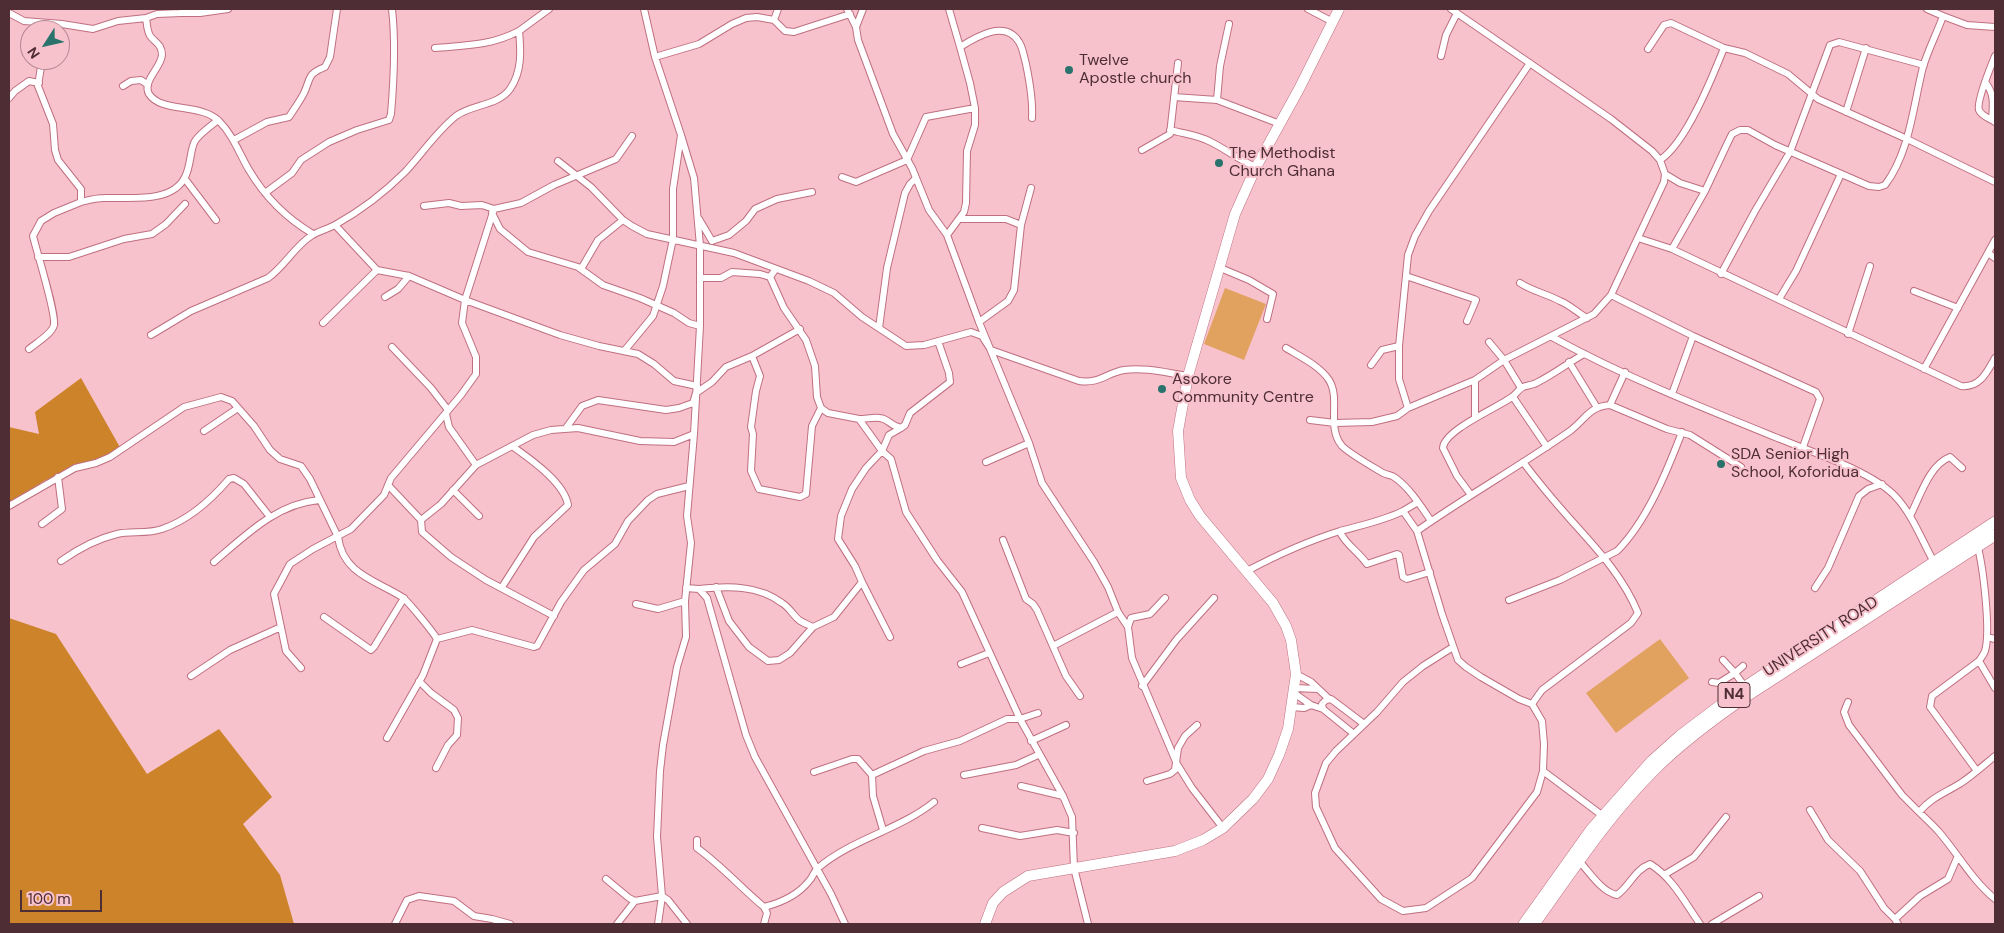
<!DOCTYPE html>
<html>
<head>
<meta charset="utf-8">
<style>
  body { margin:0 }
  #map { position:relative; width:2004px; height:933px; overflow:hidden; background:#f7c2cc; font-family:"DM Sans",sans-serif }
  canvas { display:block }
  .frame { position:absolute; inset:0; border:10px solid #4f2d34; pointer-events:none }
  .north { position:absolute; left:20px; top:20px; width:50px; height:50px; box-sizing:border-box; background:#f7c2cc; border:1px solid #b4868f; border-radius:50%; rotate:235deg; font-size:14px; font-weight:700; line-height:20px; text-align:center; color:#4f2d34 }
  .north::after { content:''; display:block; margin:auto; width:18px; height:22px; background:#2a736c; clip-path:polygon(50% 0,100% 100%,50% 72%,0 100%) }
  .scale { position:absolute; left:20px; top:890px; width:82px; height:22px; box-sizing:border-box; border:2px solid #4f2d34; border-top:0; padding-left:6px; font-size:15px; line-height:18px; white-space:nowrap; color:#4f2d34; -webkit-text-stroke:4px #f7c2cc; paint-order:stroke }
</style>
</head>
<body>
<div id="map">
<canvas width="2004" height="933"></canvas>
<div class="frame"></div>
<div class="north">N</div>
<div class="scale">100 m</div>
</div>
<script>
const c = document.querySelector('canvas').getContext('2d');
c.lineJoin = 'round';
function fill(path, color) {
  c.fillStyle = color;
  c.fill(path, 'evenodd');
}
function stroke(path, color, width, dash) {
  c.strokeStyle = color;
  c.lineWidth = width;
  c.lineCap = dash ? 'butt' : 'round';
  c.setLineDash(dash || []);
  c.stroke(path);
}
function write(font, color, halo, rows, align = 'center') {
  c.font = font + ' "DM Sans",sans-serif';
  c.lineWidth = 4;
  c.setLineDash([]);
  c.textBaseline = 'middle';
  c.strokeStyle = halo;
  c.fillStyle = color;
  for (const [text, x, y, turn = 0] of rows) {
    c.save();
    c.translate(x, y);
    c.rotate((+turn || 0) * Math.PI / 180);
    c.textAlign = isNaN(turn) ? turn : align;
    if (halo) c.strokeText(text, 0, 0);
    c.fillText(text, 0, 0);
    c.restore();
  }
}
const green = new Path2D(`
  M1225,288l41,16 -22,56 -40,-16z
  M1660,639l29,39 -73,55 -30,-40z`);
const forest = new Path2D(`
  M81,378l41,73 -43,15 -35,15 -35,23v-77l30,7 -4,-22z
  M9,618l47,16 91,140 72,-45 53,68 -29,27 37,51 14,49h-285z`);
const street = new Path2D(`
  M847,9l9,18 2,13 35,94 19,34 17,42 18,25 32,87 50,121 13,40 52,79 14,25 10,25 10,15 4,31 45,106 15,24 31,40
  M949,9l11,38
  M1308,9l25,13
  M1927,9l16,7
  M9,13l15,8 38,3 31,5 25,-8 28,-3 11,-4 24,-1 3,-4
  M181,13h19l28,-4
  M146,18c1,6 1,15 5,19 5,6 11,8 11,18 -1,13 -20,26 -13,39 12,19 52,9 70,27 14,14 20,32 30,49 16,27 37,48 64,64
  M774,20l4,-11
  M856,27l7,-18
  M435,48c32,-3 55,-2 84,-17
  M1648,49l16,-24 7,-2 53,25 21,5 43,21 30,25 89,40 88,43
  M1441,56l5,-21 11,-22
  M1995,56c-4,10 -19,46 -16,54 2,6 12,9 16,12
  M655,57l44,-13 33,-20 14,-6 11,-1 17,3 11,11 9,1 56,-18
  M42,60l-4,26 15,38 2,26 3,10 23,29v13c8,-2 15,-4 23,-4 24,-1 68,6 81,-21 6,-11 5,-28 10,-36 5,-8 16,-15 23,-21
  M1985,82c10,12 8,23 7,38
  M123,86l8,-5 10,-1 7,5
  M1174,97l43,3 63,24
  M9,98l6,-7 14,-10 10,2
  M1217,100l3,-34 9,-42
  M1846,112l20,-64
  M1170,130c15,4 28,5 41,12 16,8 28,18 45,25
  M234,140l33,-18 22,-5c5,-8 11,-16 15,-24 7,-15 3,-19 21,-26l5,-10 7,-48
  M1142,150l28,-16 8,-71
  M1660,160c26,-17 52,-82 64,-112
  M558,161l33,26 32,33 9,6 15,8 87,19 75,28 25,12 28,24 44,29 18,-1 47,-13 11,4 9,14 88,31c21,3 27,-8 45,-11 21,-3 43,3 64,6
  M1665,174l15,9 25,8
  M842,177l14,5 51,-22 19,-43 49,-9
  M185,179l31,41
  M265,193l27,-20 9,-13 28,-18 28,-12 32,-10 2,-6c3,-35 5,-70 1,-105
  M424,206l25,-3 12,3 21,-1 12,4 27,-6 33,-18 62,-26 16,-23
  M492,213l8,16 28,23 50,15 25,18 37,13 34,15 15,10 11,3
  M699,219l13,22 17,-6 17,-14 9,-12 22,-10 35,-7
  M960,219h46l15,6 -7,65 -6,11 -29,21
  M335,225l42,45 32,6 56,24 95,35 39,11 39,8 16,10 20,17 23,5
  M1021,225l10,-37
  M947,235l17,-23 2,-9 1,-52 8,-26v-17l-5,-25 -10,-36c16,-10 45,-28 59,-5 4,6 5,15 7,22 4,19 7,36 6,54
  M1638,238l34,11 289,137c19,2 26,-14 34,-28
  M1672,249l33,-58 24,-51 3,-6 8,-4h8l27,15 94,41 10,1 6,-2c25,-33 28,-79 38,-118 5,-17 14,-34 20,-51l24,9 28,2
  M1988,253l7,5
  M38,257h31l55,-18 28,-5 14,-10 19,-20
  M1218,267l31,13 24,14 -6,25
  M581,269l17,-29 25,-20
  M775,270l-5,7 14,31 22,32 9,26 2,31 4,11 7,5 31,6 23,32 9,8 15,53 31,48 25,32 58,127 43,77 9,21 2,51 14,56
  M1721,274l34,-63 35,-59 40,-107 9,-3 85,23
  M1406,276l68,23 2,1 -9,21
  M700,278h21l11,-6 28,2 10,3
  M1520,283c12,8 27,11 40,18 10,4 18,12 27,17
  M1914,291l44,17
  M1611,295l82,41 123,56 4,7 -17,48
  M385,297l13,-8 11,-13
  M1779,299l17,-28 45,-97
  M323,323l54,-53
  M879,328l8,-60 18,-75 5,-9 6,-6
  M1848,334l22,-68
  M151,335l40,-24 77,-33c17,-12 26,-31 43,-42 7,-5 17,-7 24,-11 25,-14 50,-33 70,-53 17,-18 31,-40 51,-56 16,-12 42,-10 54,-27 12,-17 11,-38 9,-58l30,-22
  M1552,337c73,40 151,71 228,102 32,13 91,32 115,57 18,19 27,45 40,68
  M1489,342l15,18 17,28
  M392,347l39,41 17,22
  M1286,348c13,8 34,18 43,32 12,19 -3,47 13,66 8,8 31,21 41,27 4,2 8,2 11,4 15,10 27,29 37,44
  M29,349c7,-6 23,-15 25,-24 2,-13 -17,-72 -21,-89l8,-15 13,-8 27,-11
  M625,350l28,-34 10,-30 10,-47v-50l8,-54 -26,-78 -11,-48
  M752,356l8,20 -4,15 -5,36 2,7 -2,37 8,18 41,8 6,-3 6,-68 9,-18
  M1569,362l27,44
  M1371,365l11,-15 17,-4
  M1924,369l71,-129
  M1672,394l21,-58
  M1513,397l34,50
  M1610,405l57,24 23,6 51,32
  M1408,408l-9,-29v-33l9,-91 7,-19 14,-25 101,-148
  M446,414l3,13 27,38
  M1475,418v-38
  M859,419c7,0 14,-2 21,-1 9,1 10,8 21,10l4,-3 5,-12 40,-31 -1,-9 -11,-32
  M1310,420l25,3 37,-1 25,-6 11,-8 67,-28 29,-20 90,-46 17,-19 53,-113 1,-8 -5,-14 -8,-9 -41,-32 -160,-110
  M566,428l16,-22 16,-6 68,10 13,-2 14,-5 3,-10 16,-11 14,-15 26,-11 48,-27
  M204,431l34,-23
  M986,462l43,-19
  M388,485l33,35
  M453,490l26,26
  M1471,495l-14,-19 -14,-28c1,-18 54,-40 69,-51 4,-3 7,-8 11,-10 5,-2 11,-2 15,-5 16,-8 30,-19 46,-28
  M9,506l66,-38 21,-5 14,-6 74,-50 37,-10 11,4 22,25 16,24 10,9 21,7 9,13 28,58c5,37 37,43 64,60 6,4 31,35 35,42l-14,36 -36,63
  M1403,511l15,-9
  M1910,516c10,-19 19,-51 40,-59l12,11
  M42,524l20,-15 -4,-32
  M1417,531c50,-35 103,-65 153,-100 16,-12 18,-24 40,-26l15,-33
  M1340,532c6,13 19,20 27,32l30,-10 2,1 4,22 4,2 23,-7
  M1003,540l23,59 7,5 4,6 29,66 14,20
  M1977,544c6,21 14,87 8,107 -1,3 -4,7 -6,10l16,27
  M61,561c17,-12 35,-22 56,-27 14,-3 31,0 45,-5 27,-9 49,-29 67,-50l5,-1 10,6 26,33
  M214,562c32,-27 62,-58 105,-62
  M1247,571c30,-16 61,-30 93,-40 22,-6 43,-10 63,-20l14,20 25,83 16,46 8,7 15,10 38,22 13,5 10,-14 89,-67 7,-10c-15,-37 -42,-65 -68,-94 -16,-18 -32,-37 -47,-57
  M862,582l28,55
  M502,587l32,-50 34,-32c-4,-23 -38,-46 -56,-59
  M716,587l13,34 20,26 19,14 11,-1 11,-7 23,-26 21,-10 28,-35 -7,-16 -17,-27 3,-23 11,-27 14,-21 16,-17 7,-16 12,-7
  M686,588l13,1 8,9 39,137 9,22 76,137 14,30
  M1815,588l13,-20 31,-72 9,-7 14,-5
  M699,589c29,-3 59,-4 83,14 7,4 11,12 17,17 4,3 10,5 14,7
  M1509,600l51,-20 57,-29c30,-30 50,-80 65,-119
  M636,604l22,5 27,-8
  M554,616l-68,-36 -35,-23 -29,-25 -1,-12 20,-16 35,-39 57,-30 18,-5 27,-2 62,13 34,1 20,-8
  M324,617l47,33 3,-3 30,-49
  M1128,627l3,-9 19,-4 15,-16
  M1987,637l8,2
  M437,639l35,-9 62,17 3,-1 24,-44 23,-32 31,-26 13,-23 20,-21 9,-6 32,-8
  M1053,646l65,-34
  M1453,647l-30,19 -20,16 -26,30 -41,39 -10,12 -11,30 1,14 19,41 46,51 22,12 23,-3 46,-30 65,-86 6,-21 1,-27 -2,-23 -10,-17
  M1723,660l12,13 8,-7
  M961,664l28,-11
  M301,668l-15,-17 -12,-57 16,-30 23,-15 38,-20 33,-34 7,-17 70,-83 15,-21v-17l-14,-34 3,-23 29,-91
  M1296,674l15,8 17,16
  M191,676l39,-26 51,-23
  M419,681l12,12 23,17 4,8 -1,17 -9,10 -12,23
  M1712,682l7,1 16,-10 10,14
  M1142,686l35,-47 37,-41
  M1294,688l24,1
  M1294,693l17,12 12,4
  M1848,702l-4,10 5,13 53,70 17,17
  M1292,707l12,1 7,-3
  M1354,734l-31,-25 -1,-5 4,-4 5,-1 33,25
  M1031,741l35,-16
  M1995,756c-11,9 -22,19 -34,27 -16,10 -29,14 -42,29 7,7 14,13 20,20 19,22 33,48 56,67
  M1543,771l60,45
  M1977,771l-47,-64 2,-11 47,-35
  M814,772l38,-13h6l14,16
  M964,775l52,-10 22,-10
  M1147,781l23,-7 5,-4 3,-22 7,-12 12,-11
  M1021,786l42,10
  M1810,810l18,30 32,31 24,37 11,11 3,5
  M982,828l38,8 37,-6 17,3
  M883,830l-10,-34 -1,-21 52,-24 36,-10 47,-22h13l18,-6
  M697,840v8c24,17 44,40 67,59 16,-4 34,-12 45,-26 4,-4 5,-10 9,-13 34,-29 81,-38 116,-66
  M1580,862c10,11 22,30 37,33 13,-9 17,-25 33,-31 23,14 35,39 50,60
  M1664,875l30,-18 32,-40
  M606,879l23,19 6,3 27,-5 6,4 19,24
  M764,907l3,6 -3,11
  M1895,919l25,-23 28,-17 9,-21
  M395,924l12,-24 12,-4 35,5 20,15 18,3 18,5
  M617,924l18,-23
  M658,924l4,-28 -5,-59 3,-66 3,-26 14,-78 9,-30 -1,-36 6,-58 -4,-27 7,-82 6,-108v-80l-6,-68 -13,-43
  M1712,924l47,-28`);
const primary = new Path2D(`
  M985,924l8,-21 10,-11 25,-16 147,-25 28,-11 20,-12 30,-29 15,-20 11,-24 9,-26 8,-55 -5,-34 -5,-14 -13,-23 -73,-87 -10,-16 -9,-22 -3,-47 10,-55 47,-162 21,-47 43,-78 40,-80`);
const highway = new Path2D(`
  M1524,924l67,-94 61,-69 28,-25 65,-49 250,-165
  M1534,924c38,-53 75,-110 122,-156 26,-26 56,-48 86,-69l253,-164`);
const markers = [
  [1069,70,5,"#2a736c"],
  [1219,163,5,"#2a736c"],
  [1162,389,5,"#2a736c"],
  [1721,464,5,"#2a736c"]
];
const shields = [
  [1734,695,32]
];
const shieldNames = [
  ["N4",1734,695]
];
const poiNames = [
  ["Twelve",1079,61],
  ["Apostle church",1079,79],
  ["The Methodist",1229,154],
  ["Church Ghana",1229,172],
  ["Asokore",1172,380],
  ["Community Centre",1172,398],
  ["SDA Senior High",1731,455],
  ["School, Koforidua",1731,473]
];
const streetNames = [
  ["UNIVERSITY ROAD",1821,637,-33]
];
fill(green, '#e1a25f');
fill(forest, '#cc832a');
stroke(street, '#bf6f80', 8);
stroke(primary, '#bf6f80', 11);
stroke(highway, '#bf6f80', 12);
stroke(street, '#fff', 6);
stroke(primary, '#fff', 10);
stroke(highway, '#fff', 11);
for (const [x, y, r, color] of markers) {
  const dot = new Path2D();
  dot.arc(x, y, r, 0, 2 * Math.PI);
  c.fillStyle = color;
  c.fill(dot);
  stroke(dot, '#f7c2cc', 2);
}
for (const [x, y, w] of shields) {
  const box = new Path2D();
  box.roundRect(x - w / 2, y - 12.5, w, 25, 4);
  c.fillStyle = '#f7c2cc';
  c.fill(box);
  stroke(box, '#4f2d34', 1);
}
write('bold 15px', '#4f2d34', null, shieldNames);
write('16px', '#4f2d34', '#f7c2cc', poiNames, 'left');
write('16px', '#4f2d34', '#f7c2cc', streetNames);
</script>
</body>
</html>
